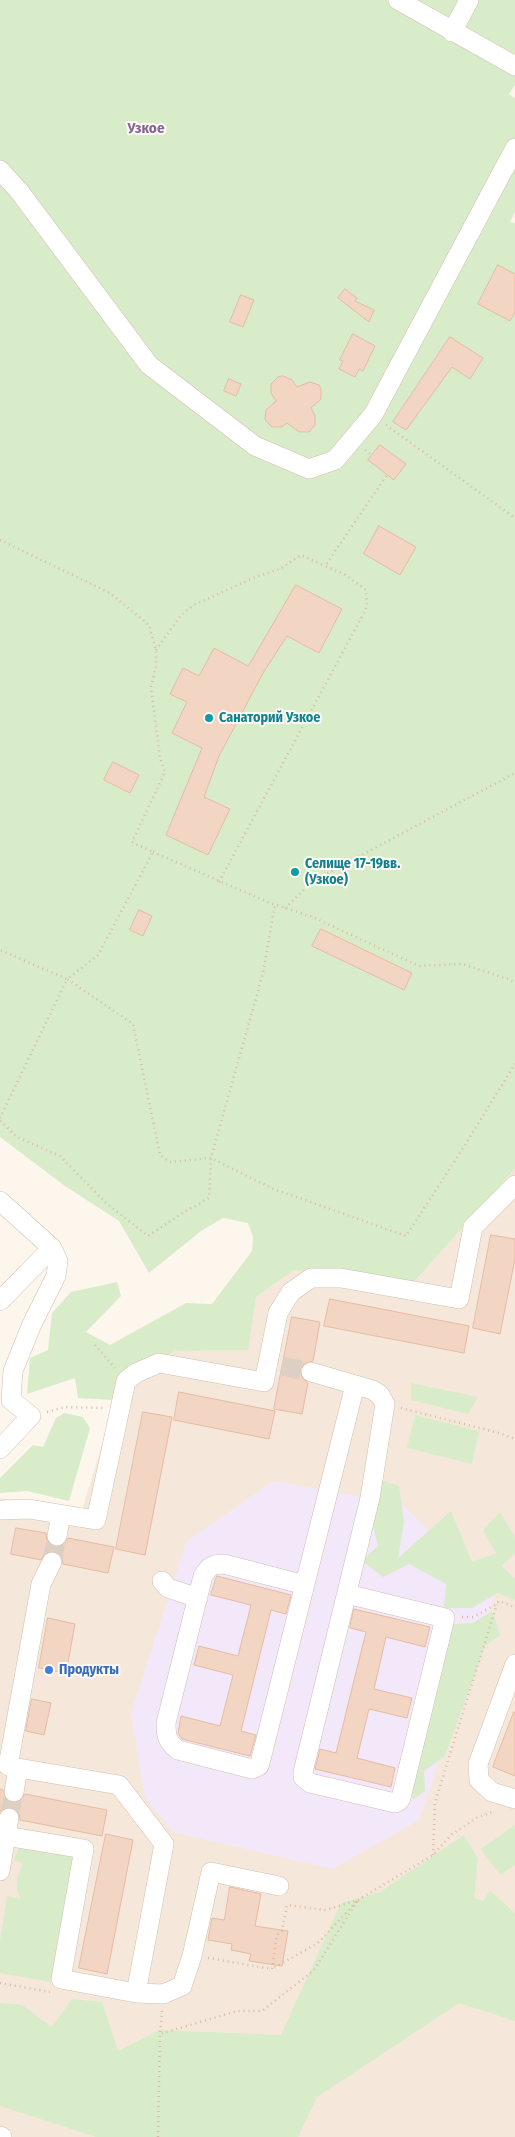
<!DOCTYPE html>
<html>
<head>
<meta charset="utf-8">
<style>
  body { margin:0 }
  canvas { display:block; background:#fdf6ec }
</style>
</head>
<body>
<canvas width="515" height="2137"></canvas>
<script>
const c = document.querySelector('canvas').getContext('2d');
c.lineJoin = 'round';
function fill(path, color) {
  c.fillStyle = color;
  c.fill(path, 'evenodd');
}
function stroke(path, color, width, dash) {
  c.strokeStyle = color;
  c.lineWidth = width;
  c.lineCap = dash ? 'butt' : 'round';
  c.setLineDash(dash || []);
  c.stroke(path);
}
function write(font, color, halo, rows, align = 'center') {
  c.font = font + ' "Fira Sans Condensed",sans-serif';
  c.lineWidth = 4;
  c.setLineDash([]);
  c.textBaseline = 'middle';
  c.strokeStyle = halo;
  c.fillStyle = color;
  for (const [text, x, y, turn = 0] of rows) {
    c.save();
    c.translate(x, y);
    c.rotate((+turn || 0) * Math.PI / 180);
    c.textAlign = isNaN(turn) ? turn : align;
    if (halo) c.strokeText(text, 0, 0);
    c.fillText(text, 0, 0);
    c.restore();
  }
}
const residential = new Path2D(`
  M515,1169v968h-515v-639l82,12 42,-137 52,-22 71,-1 9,-53 38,-27 119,13z`);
const education = new Path2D(`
  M273,1481l128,23 95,88 -77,228 -87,49 -159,-37 -28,-34 -14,-84 55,-172z`);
const green = new Path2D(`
  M0,0h515v85l-6,9 6,4v114l-5,10 5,1v946l-102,114 -119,-13 -38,27 -8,53 -72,1 -52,22 -10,27 -36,-2 -3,-20 -48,16 3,-36 18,-8 4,-37 19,-21 46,-10 4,14 -35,36 24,13 76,-42 26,1 40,-53 1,-14 -5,-14 -25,-5 -22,13 -52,42 -30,-52 -54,-35 -65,-49z
  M411,1383l67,14 -10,17 -57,-14z
  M64,1413l19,4 7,11 -21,73 -42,-10 -27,2v-15l33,-33 10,2 13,-29z
  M415,1415l64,16 -7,33 -65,-16z
  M378,1479l21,7 5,36 -6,36 53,-47 21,51 24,-9 -13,-23 17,-18 15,25v16l-13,13 13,13v21l-17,-7 -26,15h-28l2,-24 -37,-20 -26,13 -21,-16 16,-15 -8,-32z
  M492,1611l8,24 -15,11 -40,110 -21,15 1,20 -11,8 -8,-8 47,-167 20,-1z
  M515,1825v40l-15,10 -19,-26z
  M464,1835l14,24 -4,39 9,3 7,-10 25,22v108l-56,-18 -142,94 -19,40h-202l-96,-31v-103l22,2 30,22 20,-28 30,3 16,49 41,-21 122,5 60,-132 39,-11z
  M33,1843l47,9 -24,131 -56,-10v-32l7,-45 14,3c-8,-12 -3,-24 2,-36l-9,-2 4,-12z`);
const building = new Path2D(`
  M498,265l17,9v38l-5,9 -32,-17z
  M345,289l12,9 -2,3 19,9 -5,12 -31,-24z
  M241,295l13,5 -11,27 -13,-5z
  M353,334l22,12 -12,25 -4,-2 -4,8 -16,-8 4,-8 -3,-1z
  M450,337l33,21 -13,21 -18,-12 -46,63 -13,-8z
  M283,376l9,4 5,7 13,-5 9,3 2,4v10l-10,9 4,8v9l-6,7h-10l-12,-9 -5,4h-10l-7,-7 1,-10 10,-9 -5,-8v-9l7,-7z
  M229,379l12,5 -5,12 -12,-5z
  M380,445l26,19 -12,16 -26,-20z
  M379,526l37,21 -16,28 -36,-21z
  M296,585l46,24 -23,44 -32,-17 -24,37 -44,83 -15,41 26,12 -22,46 -42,-20 36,-87 -30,-15 15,-31 -17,-8 13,-26 16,8 15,-28 34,18z
  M113,762l26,13 -9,18 -26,-13z
  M139,910l13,6 -9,20 -13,-6z
  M321,929l91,44 -8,17 -92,-44z
  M491,1235l24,4v20l-15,75 -27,-6z
  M330,1299l139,27 -5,27 -140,-27z
  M292,1317l28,5 -7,39 -9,3 -4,5 3,10 5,4 -6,31 -28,-5z
  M179,1392l96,19 -6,28 -95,-19z
  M143,1412l29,5 -27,138 -29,-6z
  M16,1528l30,5 1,7 7,7 7,-1 7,-8 46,9 -6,26 -45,-9 -2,-9 -9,-4 -7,2 -4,7 -30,-6z
  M217,1576l74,19 -5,19 -15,-4 -30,121 15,4 -6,21 -68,-17 -4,-6 3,-17 39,10 13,-51 -39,-10 5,-19 39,10 13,-51 -40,-10z
  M354,1609l76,18 -5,20 -39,-10 -12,52 38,9 -5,20 -38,-9 -12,49 38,10 -4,19 -76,-18 5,-20 16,4 30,-121 -16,-4z
  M48,1618l27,6 -9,49 -27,-5z
  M32,1699l19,4 -7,32 -18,-4z
  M514,1712h1v64l-22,-9z
  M0,1789l3,1 4,10 5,3 6,-1 7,-8 82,16 -5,26 -82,-16 -1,-6 -8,-7 -6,1 -5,3z
  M106,1834l27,6 -26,134 -28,-6z
  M230,1887l31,7 -6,32 33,5 -6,35 -33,-5 2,-7 -20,-4 1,-6 -24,-4 4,-22 12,2z`);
const minorTunnel = new Path2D(`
  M282,1366l29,6
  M52,1562l5,-26
  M9,1818l5,-26`);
const path = new Path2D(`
  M386,425l129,93
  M365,450l7,5
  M0,540l110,53 39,32 7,25v16l-5,21 9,71 5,14 -33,70 21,10 -55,103 -31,24 -67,-29
  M156,650l25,-35 13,-10 57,-26 29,-10 21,-14 24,11
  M153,852l117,51 40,13 109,50 44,-2 48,16 4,4
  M219,882l148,-275 -1,-17 -22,-16 -19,-8 62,-91
  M285,908l28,-27 202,-108
  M0,1118l67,-139 66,45 27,131 10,7 41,-4 60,30 135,48 54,-83 55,-89
  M0,1121l17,16 43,19 46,47 42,33 36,-24 25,-14 2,-40 52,-185 12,-69
  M95,1345l20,23
  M401,1408l98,25 16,6
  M47,1412l18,-5 38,1
  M462,1617h11l24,-13 2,-3 16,6
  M433,1855l2,-53 62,-198
  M208,1958l64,11 5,-34 5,-4 5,-26 39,5 32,-10 75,-45 19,-21 26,-17 17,-6
  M0,1983l50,9
  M162,2011l-2,23 77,-23h25l52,-41 44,-70 -40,43 -46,26
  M158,2137l2,-103`);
const minor = new Path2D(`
  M398,0l117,66
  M452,32l17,-32
  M0,170l19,21 130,174 106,81 54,23 26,-9 38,-45 142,-267
  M0,1201l52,47 6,13 -2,15 -24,48 -19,47 -2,29 20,16 -31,33
  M0,1301l52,-53
  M311,1372l62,18 7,5 5,9 -15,94 -67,274v5l7,6 85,20 4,-2 2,-3 44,-180 -98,-24
  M0,1510l29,-1 67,11 30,-139 10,-8 23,-10 105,19 14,-69 13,-21 20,-14h30l118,21 14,-72 42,-42
  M57,1536l4,-21
  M162,1581l6,7 30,10
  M305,1585l-81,-21c-11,0 -15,2 -21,12l-37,147c0,13 1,19 12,27l74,19 7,-3 1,-3 95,-378
  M515,1664l-37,100 1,16 13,12 23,7
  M14,1792l4,-24 -10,-2 33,-182 11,-22
  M0,1835l84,14 -23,130 75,14 28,-149 -45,-59 -101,-17
  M0,1871l9,-53
  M136,1993l27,1 19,-8 10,-30 19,-84 68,14
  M0,2136l2,1`);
const markers = [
  [209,718,5,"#0f9aa8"],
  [295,872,5,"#0f9aa8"],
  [49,1670,5,"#3f7fe0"]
];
const cultureNames = [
  ["Санаторий Узкое",219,718],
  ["Селище 17-19вв.",305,864],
  ["(Узкое)",305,880]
];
const shopNames = [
  ["Продукты",59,1670]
];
const neighbourhoodNames = [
  ["Узкое",146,129]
];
fill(residential, '#f5e8da');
fill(education, '#f3e8fa');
fill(green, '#d8ecc9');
fill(building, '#f3d5c3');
stroke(building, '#e6bba3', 1);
stroke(minorTunnel, '#dcd0c4', 19, [19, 9]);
stroke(minor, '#d1beb0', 20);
stroke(path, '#d9b8a5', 2.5, [1, 4]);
stroke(minor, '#fff', 19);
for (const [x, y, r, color] of markers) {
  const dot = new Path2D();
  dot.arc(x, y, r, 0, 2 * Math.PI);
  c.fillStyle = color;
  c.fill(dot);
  stroke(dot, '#fffaf3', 2);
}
write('bold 14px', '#0d838f', '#fffaf3', cultureNames, 'left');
write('bold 14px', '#366cbe', '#fffaf3', shopNames, 'left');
write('bold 15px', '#846695', '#fffaf3', neighbourhoodNames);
</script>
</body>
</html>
